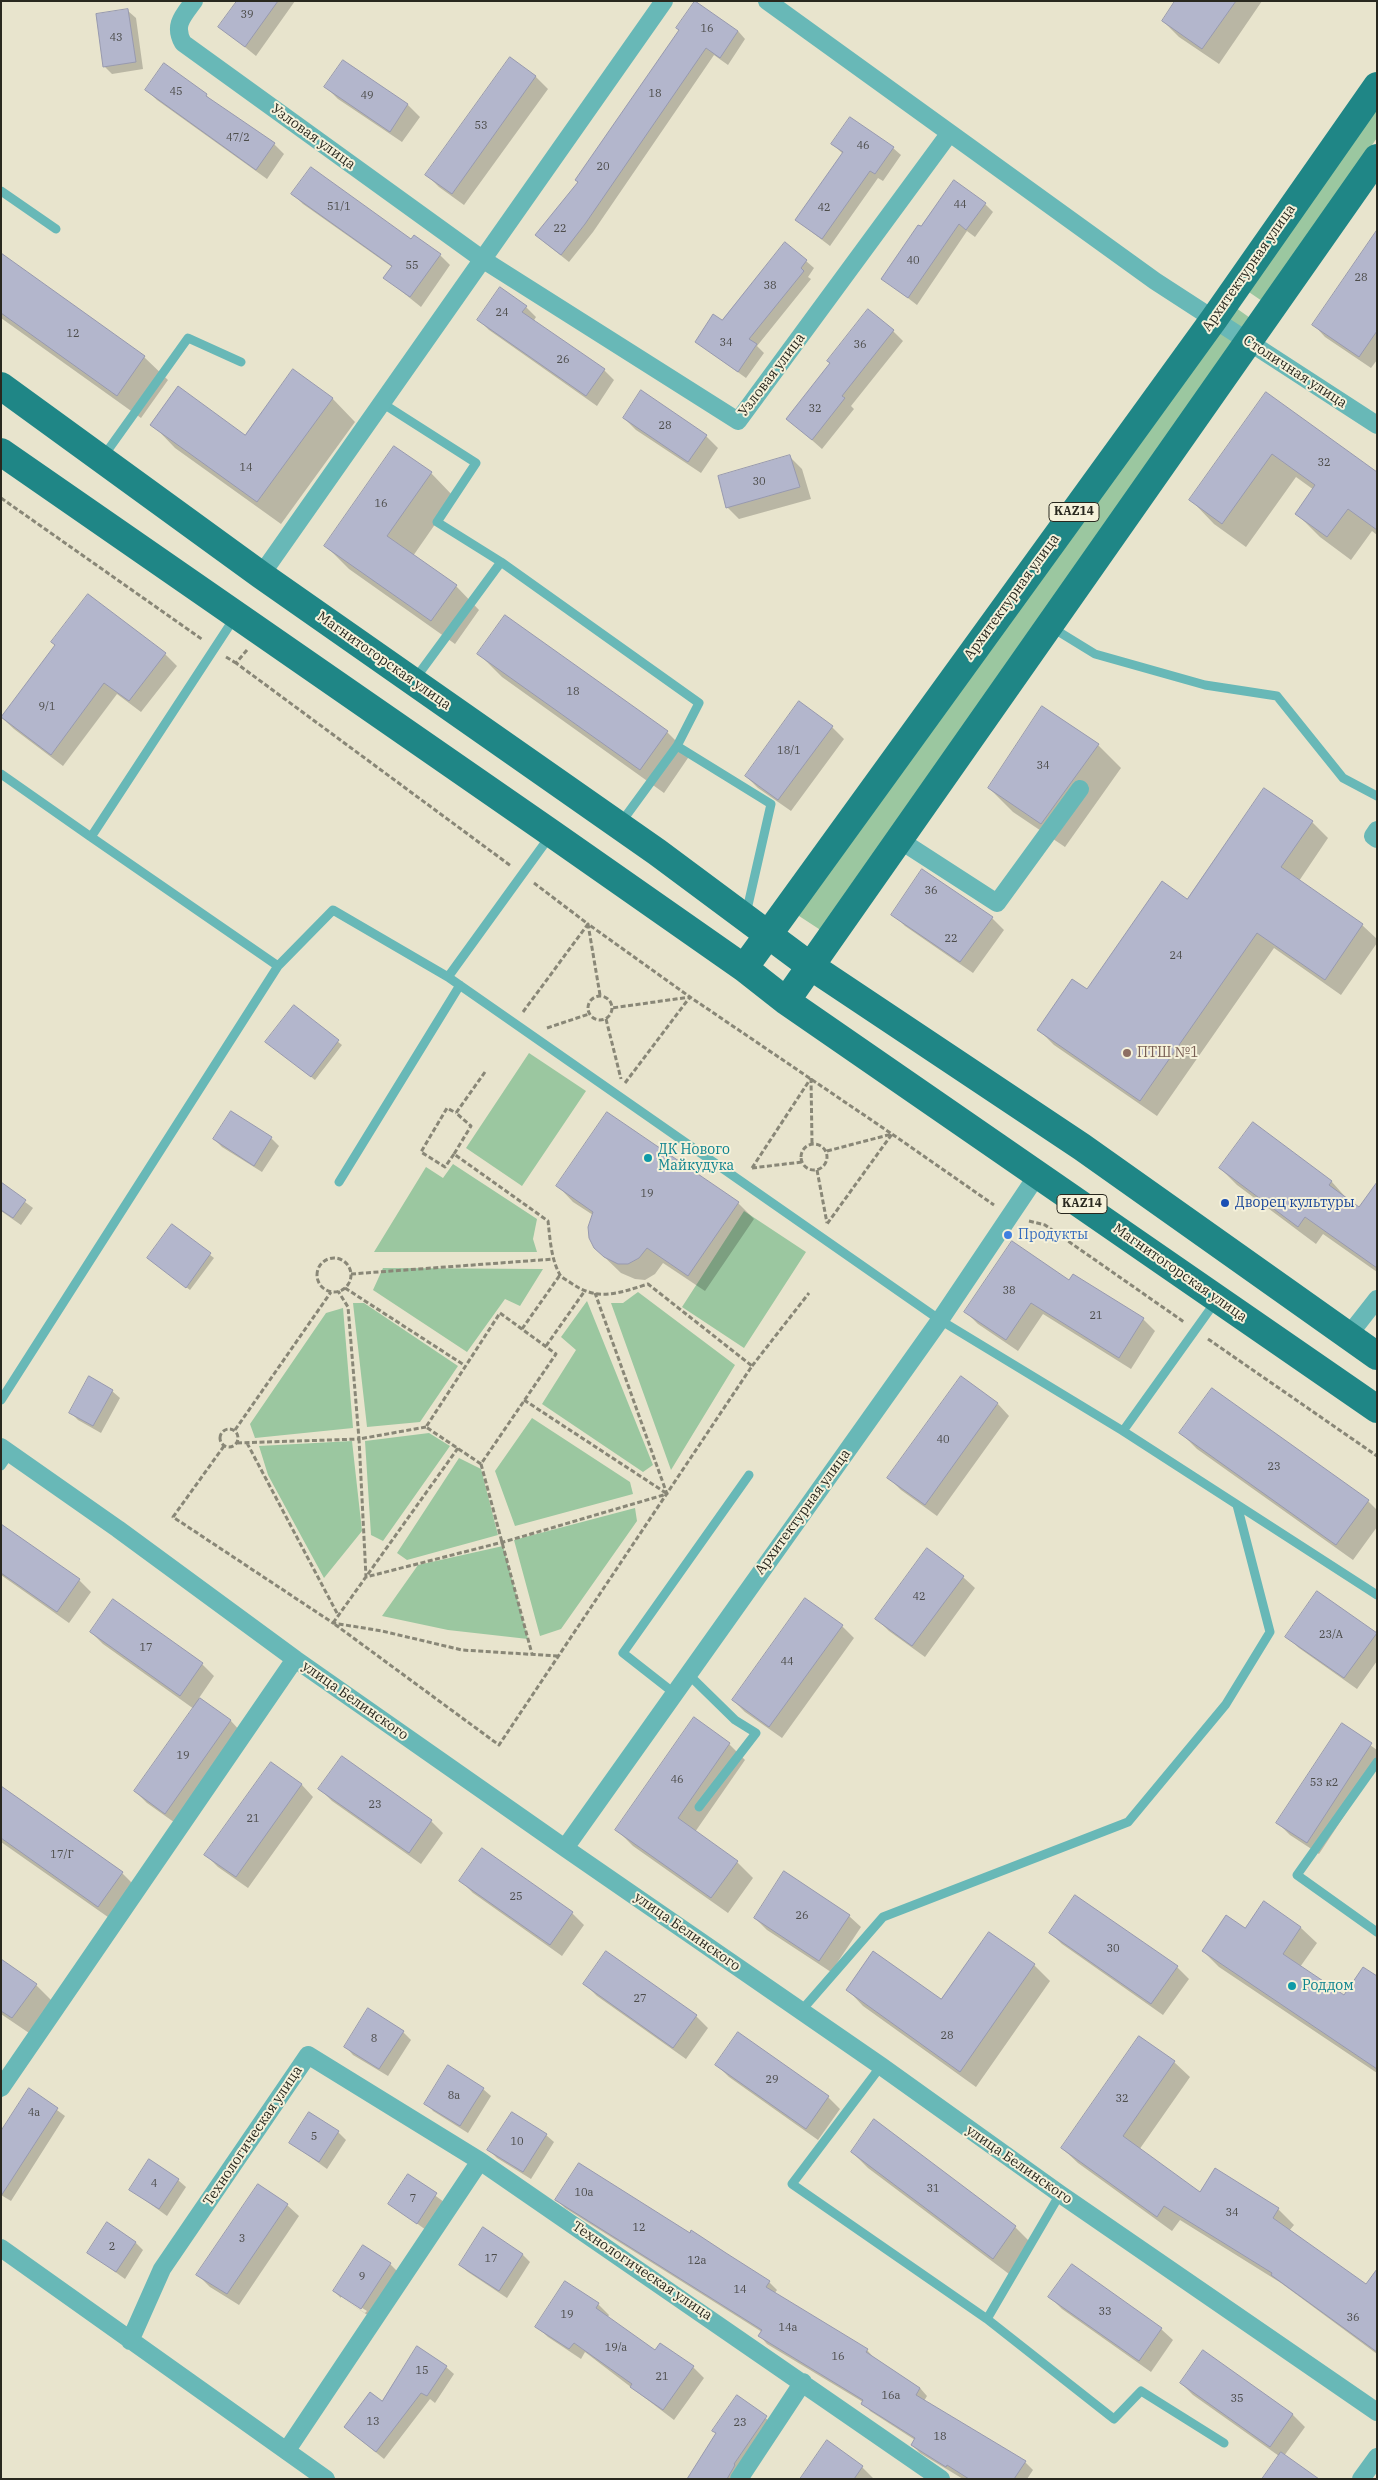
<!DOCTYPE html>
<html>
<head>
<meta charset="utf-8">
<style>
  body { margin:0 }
  #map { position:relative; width:1378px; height:2480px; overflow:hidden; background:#e8e4cd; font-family:"IBM Plex Serif",serif }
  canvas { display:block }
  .frame { position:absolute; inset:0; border:2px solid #29281f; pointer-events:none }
</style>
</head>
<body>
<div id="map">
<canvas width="1378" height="2480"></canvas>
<div class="frame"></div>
</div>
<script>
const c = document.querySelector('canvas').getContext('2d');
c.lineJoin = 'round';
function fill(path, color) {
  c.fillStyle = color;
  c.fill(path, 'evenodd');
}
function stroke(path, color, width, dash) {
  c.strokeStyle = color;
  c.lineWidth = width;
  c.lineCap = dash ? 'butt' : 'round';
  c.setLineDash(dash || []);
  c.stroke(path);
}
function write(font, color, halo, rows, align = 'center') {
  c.font = font + ' "IBM Plex Serif",serif';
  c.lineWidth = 4;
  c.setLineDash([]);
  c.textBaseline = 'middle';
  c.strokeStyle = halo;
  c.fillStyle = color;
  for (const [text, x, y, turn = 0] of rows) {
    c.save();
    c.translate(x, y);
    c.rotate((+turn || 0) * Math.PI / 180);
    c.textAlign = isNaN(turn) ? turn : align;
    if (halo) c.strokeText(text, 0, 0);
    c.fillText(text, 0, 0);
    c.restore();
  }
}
const green = new Path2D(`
  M1377,94v44l-115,163 -19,-13z
  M1229,303l24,17 -431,611 -26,-17z
  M529,1053l57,38 -64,95 -56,-38z
  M453,1164l84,55 -4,20 4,13h-163l52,-85 17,11z
  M744,1211l62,41 -62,96 -62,-41z
  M383,1268l160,1 -23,37 -15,-7 -38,53 -94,-62z
  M638,1292l97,73 -64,105 -60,-167h12z
  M587,1301l66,164 -10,7 -101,-68 34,-54 -15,-13z
  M353,1303h11l94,63 -38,56 -53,5z
  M343,1308l10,120 -98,10 -5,-14 76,-111z
  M532,1418l98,64 3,12 -118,32 -20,-55z
  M429,1433l21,13 -67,95 -12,-6 -6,-94z
  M352,1441l10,90 -38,47 -56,-103 -9,-29z
  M459,1458l22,11 17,66 -91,25 -10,-7z
  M635,1508l2,13 -76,108 -21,7 -26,-96z
  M503,1546l25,93 -80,-9 -66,-14 36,-51z`);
const shadow = new Path2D(`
  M239,1h56l-39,55 -36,-29z
  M1177,1h85l-43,63 -40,-27 -16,-16z
  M128,11l8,7 7,51 -31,5 -8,-8z
  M680,30l58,1 7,8 -17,26 -14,-10 -121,177 -24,30 -25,-20 35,-60z
  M510,58l26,19 12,12 -84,116 -25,-18 -12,-12z
  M343,61l65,44 12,12 -18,25 -64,-43 -12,-12z
  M147,90l59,5 9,9 59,40 10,10 -17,25 -110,-79z
  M833,144l60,4 8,7 -18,26 -5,-3 -48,68 -34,-26 47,-66z
  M293,194l147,61 10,10 -29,42 -36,-29 7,-11 -89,-63z
  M985,204l8,8 -18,25 -8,-6 -50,74 -34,-26 38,-51z
  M1377,233v127l-6,8 -46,-31 -11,-12z
  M1,255l143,102 24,23 -27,38 -140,-100z
  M806,261l8,7 -6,9 3,2 -54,67 7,7 -18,25 -50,-36z
  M526,307l10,10 -3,5 71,48 10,10 -17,26 -108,-76 -10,-10z
  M893,331l10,10 -52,65 3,3 -32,40 -34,-30 44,-55z
  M642,392l64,44 12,12 -17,25 -65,-43 -12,-12z
  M1266,394l111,80v61l-5,-4 -21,29 -31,-23 -23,-23 17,-24 -18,-13 -50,70 -32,-23 -23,-24z
  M332,398l23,24 -74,102 -106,-76 -23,-24 94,12z
  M790,457l12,12 9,30 -72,20 -12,-12z
  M431,473l23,24 -41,59 43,30 23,24 -24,34 -106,-75 -24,-24z
  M56,645l109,9 12,12 -36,46 -24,-18 -54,72 -49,-37 -12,-11z
  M479,654l188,78 23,23 -26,38 -162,-116z
  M832,727l12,12 -53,72 -33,-23 -12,-12z
  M1098,745l23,23 -56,79 -52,-35 -24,-24z
  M1312,822l16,16 -29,43 63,44 15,14v4l-36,52 -67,-47 -117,168 -103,-71 -15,-15 48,-40 101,-89z
  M893,914l99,4 12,12 -31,43 -68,-47z
  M294,1007l48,38 -27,35 -44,-35z
  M1253,1124l79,58 16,18 12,9 17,-25v88l-54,-38 -7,10 -79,-59 -17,-17z
  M271,1138l8,8 -17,26 -40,-25 -8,-8z
  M1,1184l32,24 -12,17 -20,-14z
  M558,1186l180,17 16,16 -49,72 -42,-28 -8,11 -10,6 -10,-1 -14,-6 -26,-25 -2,-33 -20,-13z
  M172,1226l42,32 -24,32 -42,-32z
  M1069,1282l74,37 12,12 -24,38 -88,-55 -25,37 -40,-27 -12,-12z
  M112,1391l8,7 -19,35 -23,-13 -8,-8z
  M998,1404l11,12 -72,100 -36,-26 -12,-12z
  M1181,1433l187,68 9,9v17l-24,33 -156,-111z
  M1,1525l78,55 12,12 -22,31 -68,-48z
  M963,1577l12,11 -50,69 -36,-26 -12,-12z
  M1317,1593l60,42v26l-20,28 -58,-41 -12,-11z
  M113,1601l89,63 12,12 -15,22 32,23 11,12 -64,92 -31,-22 -12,-12 59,-82 -91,-65 -12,-12z
  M842,1626l12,12 -72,100 -37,-26 -12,-12z
  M1342,1725l35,25v16l-58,88 -29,-19 -12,-12z
  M729,1744l16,16 -50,72 42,30 16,16 -25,35 -95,-67 -16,-16z
  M342,1758l89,63 12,12 -22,31 -89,-63 -12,-12z
  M271,1763l31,22 11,12 -65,91 -30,-21 -12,-12z
  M1,1788l121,85 16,16 -23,33 -114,-80z
  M461,1881l111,32 12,12 -22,31 -89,-63z
  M849,1916l12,11 -30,45 -64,-42 -12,-12z
  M1301,1928l16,15 -17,24 45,30 32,-19v95l-158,-106 -16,-16 42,-21z
  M1050,1933l127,34 12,12 -26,36 -101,-71z
  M1,1960l35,25 16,16 -23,32 -28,-19z
  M1034,1965l16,16 -74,106 -113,-81 -15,-16 94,11z
  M585,1984l111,32 12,12 -22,31 -89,-63z
  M403,2032l8,8 -23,36 -35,-21 -7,-8z
  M1140,2038l34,24 16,15 -51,73 62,43 14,-23 63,39 16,16 -5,6 78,55 10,-15v83l-96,-71 -101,-63 -8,11 -94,-68 -16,-15z
  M717,2065l111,32 12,12 -22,31 -89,-63z
  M483,2089l8,7 -23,37 -35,-22 -7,-8z
  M30,2090l35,26 -54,85 -10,-6z
  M874,2121l141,106 16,16 -22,31 -141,-106 -16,-16z
  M338,2132l8,8 -19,29 -36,-26z
  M546,2135l8,7 -23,37 -34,-21 -8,-8z
  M408,2176l36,26 -18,28 -36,-26z
  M178,2180l8,7 -19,29 -36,-26z
  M557,2200l212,82 8,8 -3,4 93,56 7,8 46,30 7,8 -3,5 101,61 8,8 -6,9h-64l-43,-26 -8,-8 3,-5 -45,-29 -7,-9 -96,-58 -7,-8 2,-4 -197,-124z
  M287,2205l12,11 -60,89 -29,-18 -12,-12z
  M136,2243l7,7 -18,29 -36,-26z
  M523,2255l7,7 -23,36 -39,-26 -8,-7z
  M390,2264l8,8 -29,44 -27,-18 23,15 2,-2 -26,-16v3l-7,-7z
  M565,2283l33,21 11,11 -2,3 48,34 38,15 11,11 -30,42 -89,-68 -4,7 -33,-22 -11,-10z
  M1050,2297l111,32 12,11 -22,32 -89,-63z
  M1203,2352l90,63 12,12 -21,29h-5l-86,-61 -12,-12z
  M446,2367l8,7 -19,29 -5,-4 -46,60 -39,-32 37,-25z
  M738,2396l36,29 -35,54h-51l29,-45z
  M862,2467l12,12h-74z`);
const building = new Path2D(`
  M237,1h41l-33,46 -27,-20z
  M695,1l43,30 -18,27 -14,-10 -121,176 -24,31 -26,-20 43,-53 -3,-2 104,-150 -3,-2z
  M1175,1h61l-34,48 -40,-28z
  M128,9l8,53 -33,5 -7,-53z
  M510,57l26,19 -84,118 -27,-19z
  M343,60l65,44 -18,28 -66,-45z
  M164,63l43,31 -1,2 69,47 -19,27 -111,-80z
  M850,117l44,30 -19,27 -5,-3 -48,68 -27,-19 48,-68 -12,-8z
  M311,167l100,72 3,-4 27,19 -31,43 -27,-19 9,-12 -101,-72z
  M954,180l32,23 -20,27 -7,-6 -51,74 -27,-19 37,-54 3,1z
  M1377,230v101l-18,26 -47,-32z
  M785,242l22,18 -6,8 3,3 -55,68 8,5 -19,28 -43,-30 18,-28 9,6z
  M1,253l144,103 -28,40 -116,-83z
  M500,287l27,19 -5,6 83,57 -19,27 -109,-76z
  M868,309l26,21 -52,66 3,2 -33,42 -26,-21 44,-56 -3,-2z
  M293,369l40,29 -76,104 -107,-77 28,-39 67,49z
  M641,390l66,45 -19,27 -65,-44z
  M1266,392l111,80v58l-29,-21 -21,28 -32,-23 20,-29 -43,-31 -50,70 -33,-24z
  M394,446l38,26 -45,64 70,49 -26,36 -107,-75z
  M790,455l10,32 -74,21 -8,-32z
  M88,594l78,59 -37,48 -25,-18 -53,72 -50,-38 54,-72 -4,-3z
  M505,615l163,116 -28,39 -163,-116z
  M799,701l34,25 -55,74 -33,-24z
  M1042,706l57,38 -58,80 -53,-36z
  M1264,788l49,33 -32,46 82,57 -38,56 -68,-47 -117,168 -103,-71 35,-51 15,10 75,-108 25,18z
  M922,869l71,48 -33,45 -69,-47z
  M294,1005l45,35 -28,37 -46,-35z
  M231,1111l41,26 -18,29 -41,-27z
  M607,1112l132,90 -51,74 -41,-28 -8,10 -11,6h-10l-14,-7 -10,-9 -5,-10 -1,-11 5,-15 -37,-26z
  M1253,1122l79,59 -3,4 30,22 18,-25v86l-72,-51 -7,10 -79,-59z
  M1,1182l25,18 -13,18 -12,-8z
  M172,1224l39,29 -25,35 -39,-30z
  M1012,1241l57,39 4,-6 71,44 -25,40 -88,-55 -25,37 -42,-28z
  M89,1376l24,14 -20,36 -24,-13z
  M961,1376l37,27 -73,102 -38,-27z
  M1212,1388l157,112 -33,45 -157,-112z
  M1,1524l79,55 -23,33 -56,-39z
  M927,1548l37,28 -52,70 -37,-27z
  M1317,1591l60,42 -33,45 -59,-41z
  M805,1598l38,27 -74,102 -37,-27z
  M113,1599l90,64 -23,33 -90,-64z
  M200,1698l31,22 -66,94 -31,-23z
  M694,1717l36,26 -52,75 60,43 -27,37 -96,-68z
  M1342,1723l30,20 -65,100 -31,-20z
  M342,1756l90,64 -23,33 -91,-64z
  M271,1762l31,22 -66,93 -32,-22z
  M1,1786l122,86 -25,35 -97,-69z
  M482,1848l91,64 -23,33 -91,-64z
  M784,1871l66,44 -31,46 -65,-43z
  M1075,1895l103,71 -27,38 -102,-71z
  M1264,1901l37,26 -18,27 61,41 19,-28 14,9v93l-175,-118 24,-36 19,13z
  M989,1932l46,32 -75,108 -114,-82 27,-39 68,48z
  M606,1951l91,64 -24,33 -90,-64z
  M1,1959l36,25 -25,34 -11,-7z
  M368,2008l36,23 -25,38 -35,-22z
  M738,2032l91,64 -23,33 -91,-64z
  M1139,2036l36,25 -52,75 77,56 15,-24 64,40 -6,10 93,66 11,-15v83l-106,-77 1,-2 -108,-67 -7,11 -96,-69z
  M448,2065l36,23 -24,38 -36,-22z
  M29,2088l29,20 -57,88v-65z
  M309,2112l30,19 -20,31 -30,-19z
  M512,2112l35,22 -24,38 -36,-22z
  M874,2119l142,107 -23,33 -142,-107z
  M149,2159l30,20 -20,30 -30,-19z
  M579,2163l111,70 1,-3 35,23 44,28 -4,6 102,62 -2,3 54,36 -4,7 110,66 -12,18h-45l-22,-14 -1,2 -35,-22 4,-7 -54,-34 2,-4 -105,-64 4,-6 -207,-130z
  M408,2174l29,19 -20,31 -29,-20z
  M258,2184l30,20 -61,90 -31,-19z
  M107,2222l29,20 -20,30 -29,-19z
  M483,2227l40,27 -24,37 -40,-26z
  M363,2245l28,18 -30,46 -28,-18z
  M1072,2264l90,64 -23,33 -91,-64z
  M565,2281l34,22 -3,5 59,42 5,-7 34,23 -31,44 -33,-23 2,-3 -58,-41 -5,6 -34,-22z
  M417,2346l30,20 -20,30 -6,-3 -45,59 -32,-25 26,-35 12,9z
  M1203,2350l90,64 -23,33 -90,-64z
  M737,2395l30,21 -33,48 1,1 -8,14h-40l29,-46 -4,-2z
  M827,2440l36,26 -9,13h-54z
  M1281,2452l38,27h-57z`);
const path = new Path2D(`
  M1,498l202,142
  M247,650l-11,13 275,203
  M226,657l10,6
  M600,995l-12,-71 102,73 -78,11
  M588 1008a12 12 0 1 1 24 0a12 12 0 1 1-24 0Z
  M523,1012l65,-88 -54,-41
  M606,1019l15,60
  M547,1028l42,-14
  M811,1078l1,65
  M625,1083l65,-86 202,137 -65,90
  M801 1157a13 13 0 1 1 26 0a13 13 0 1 1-26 0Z
  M827,1151l65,-17 102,71
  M454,1154l-9,13 -24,-15 26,-44 9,5
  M752,1168l59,-90
  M752,1168l50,-6
  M817,1170l10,53
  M1029,1221l16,4 139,97
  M317 1275a17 17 0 1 1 34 0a17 17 0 1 1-34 0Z
  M351,1274l203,-15
  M345,1288l119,77
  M500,1313l56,41 -75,110 -55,-37z
  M522,1329l38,-54
  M1208,1339l169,117
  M546,1346l38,-54
  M752,1366l57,-73
  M524,1400l142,93
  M426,1427l-67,12 7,138 141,-36 160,-47 -72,-201
  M220 1438a9 9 0 1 1 18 0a9 9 0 1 1-18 0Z
  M235,1430l96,-138
  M237,1443l122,-4 -11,-132 -10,-16
  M247,1443l91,172
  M224,1446l-51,71 160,106 49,8 80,19 96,6
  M458,1448l-125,175 166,122 253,-379 -104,-82c-29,9 -50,18 -77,-1 -4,-3 -10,-5 -12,-10 -8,-15 -9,-35 -11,-52l-94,-67 17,-28 -15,-13 29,-41
  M481,1464l51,190`);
const service = new Path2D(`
  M1,191l55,38
  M382,403l94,60 -39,59 64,40
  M103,457l85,-119 53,24
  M1051,627l44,27 110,31 72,11 66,82 34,18
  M415,679l86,-117 198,141 -22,43
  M1,774l90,63 144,-220
  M620,824l57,-78 94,58 -25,110
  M550,836l-102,141 492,343 183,111
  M278,966l55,-56 115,67
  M339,1182l121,-197
  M1216,1301l-93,130 254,164
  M1,1400l277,-434 -187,-129
  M1,1466l9,-13
  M688,1674l47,46 21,13 -57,74
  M674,1693l-51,-40 126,-178
  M1377,1762l-80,113 80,57
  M801,2011l82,-94 245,-95 98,-118 44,-72 -33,-127
  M881,2066l-89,118 195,135 73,-125
  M987,2319l127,100 27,-28 83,52`);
const minor = new Path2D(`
  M194,1c-11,15 -21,24 -11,42l299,216 256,162 211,-287
  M767,1l388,280 222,144
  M261,575l403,-574
  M1377,830l-4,6 4,3
  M898,839l99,64 83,-114
  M1348,1336l29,-37
  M1,1447l117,82 177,130 270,189 316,218 179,128 317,218
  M565,1848l375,-528 98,-146
  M1,2088l294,-429
  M1,2248l325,231
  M130,2341l32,-72 146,-214 172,106 461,318
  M287,2450l193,-289
  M739,2479l64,-97
  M1361,2479l16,-22`);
const primary = new Path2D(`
  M1,386l260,189 396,277 152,113 273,182 295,209
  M1,452l550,381 193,135 42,33 591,408
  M744,968l470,-649 163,-233
  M786,1001l591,-843`);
const markers = [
  [1127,1053,5,"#8d6e63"],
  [648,1158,5,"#0f9aa8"],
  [1225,1203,5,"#1a4fb4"],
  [1008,1235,5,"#3f7fe0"],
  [1292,1986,5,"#0f9aa8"]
];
const numberNames = [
  ["39",247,15],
  ["16",707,29],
  ["43",116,38],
  ["45",176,92],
  ["18",655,94],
  ["49",367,96],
  ["53",481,126],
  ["47/2",238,138],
  ["46",863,146],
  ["20",603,167],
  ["44",960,205],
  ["51/1",339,207],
  ["42",824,208],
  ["22",560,229],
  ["40",913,261],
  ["55",412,266],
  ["28",1361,278],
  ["38",770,286],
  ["24",502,313],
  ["12",73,334],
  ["34",726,343],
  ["36",860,345],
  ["26",563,360],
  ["32",815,409],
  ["28",665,426],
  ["32",1324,463],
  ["14",246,468],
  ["30",759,482],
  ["16",381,504],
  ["18",573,692],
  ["9/1",47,707],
  ["18/1",789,751],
  ["34",1043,766],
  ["36",931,891],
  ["22",951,939],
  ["24",1176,956],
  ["19",647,1194],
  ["38",1009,1291],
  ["21",1096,1316],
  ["40",943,1440],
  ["23",1274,1467],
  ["42",919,1597],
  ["23/А",1331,1635],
  ["17",146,1648],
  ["44",787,1662],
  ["19",183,1756],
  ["46",677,1780],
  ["53 к2",1324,1783],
  ["23",375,1805],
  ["21",253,1819],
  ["17/Г",62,1855],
  ["25",516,1897],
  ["26",802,1916],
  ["30",1113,1949],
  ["27",640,1999],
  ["28",947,2036],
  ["8",374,2039],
  ["29",772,2080],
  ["8а",454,2096],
  ["32",1122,2099],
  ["4а",34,2113],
  ["5",314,2137],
  ["10",517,2142],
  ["4",154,2184],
  ["31",933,2189],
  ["10а",584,2193],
  ["7",413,2199],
  ["34",1232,2213],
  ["12",639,2228],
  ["3",242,2239],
  ["2",112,2247],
  ["17",491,2259],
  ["12а",697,2261],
  ["9",362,2277],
  ["14",740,2290],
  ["33",1105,2312],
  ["19",567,2315],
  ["36",1353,2318],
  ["14а",788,2328],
  ["19/a",616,2348],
  ["16",838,2357],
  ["15",422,2371],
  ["21",662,2377],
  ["16а",891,2396],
  ["35",1237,2399],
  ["13",373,2422],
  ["23",740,2423],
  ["18",940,2437]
];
const shields = [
  [1074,512,50],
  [1082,1204,50]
];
const shieldNames = [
  ["KAZ14",1074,512],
  ["KAZ14",1082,1204]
];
const streetNames = [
  ["Узловая улица",313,137,36],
  ["Архитектурная улица",1249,268,-55],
  ["Столичная улица",1295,372,33],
  ["Узловая улица",772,375,-53],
  ["Архитектурная улица",1012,597,-54],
  ["Магнитогорская улица",384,661,35],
  ["Магнитогорская улица",1180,1273,35],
  ["Архитектурная улица",803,1512,-54],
  ["улица Белинского",355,1701,35],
  ["улица Белинского",687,1932,35],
  ["Технологическая улица",253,2136,-56],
  ["улица Белинского",1019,2165,35],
  ["Технологическая улица",642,2271,34]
];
const educationNames = [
  ["ПТШ №1",1137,1053]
];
const cultureNames = [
  ["ДК Нового",658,1150],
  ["Майкудука",658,1166],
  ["Роддом",1302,1986]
];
const transitNames = [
  ["Дворец культуры",1235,1203]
];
const shopNames = [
  ["Продукты",1018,1235]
];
fill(green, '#9bc7a0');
fill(shadow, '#0003');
fill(building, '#b3b6cc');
stroke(building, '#9799ae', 1);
stroke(path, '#898777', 3, [5, 2.5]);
stroke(service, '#68b8b7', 9);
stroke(minor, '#68b8b7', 18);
stroke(primary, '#1f8686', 28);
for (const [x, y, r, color] of markers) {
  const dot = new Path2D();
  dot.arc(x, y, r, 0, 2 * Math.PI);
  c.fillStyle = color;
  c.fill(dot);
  stroke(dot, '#f5f1da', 2);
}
write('11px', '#4c4c4a', null, numberNames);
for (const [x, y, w] of shields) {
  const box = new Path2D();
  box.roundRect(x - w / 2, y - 9.5, w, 19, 4);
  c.fillStyle = '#f5f1da';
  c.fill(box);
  stroke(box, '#29281f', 1);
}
write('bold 12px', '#29281f', null, shieldNames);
write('14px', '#29281f', '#f5f1da', streetNames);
write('14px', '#785e54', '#f5f1da', educationNames, 'left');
write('14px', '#0d838f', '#f5f1da', cultureNames, 'left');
write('14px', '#164399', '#f5f1da', transitNames, 'left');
write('14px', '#366cbe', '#f5f1da', shopNames, 'left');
</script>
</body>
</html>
